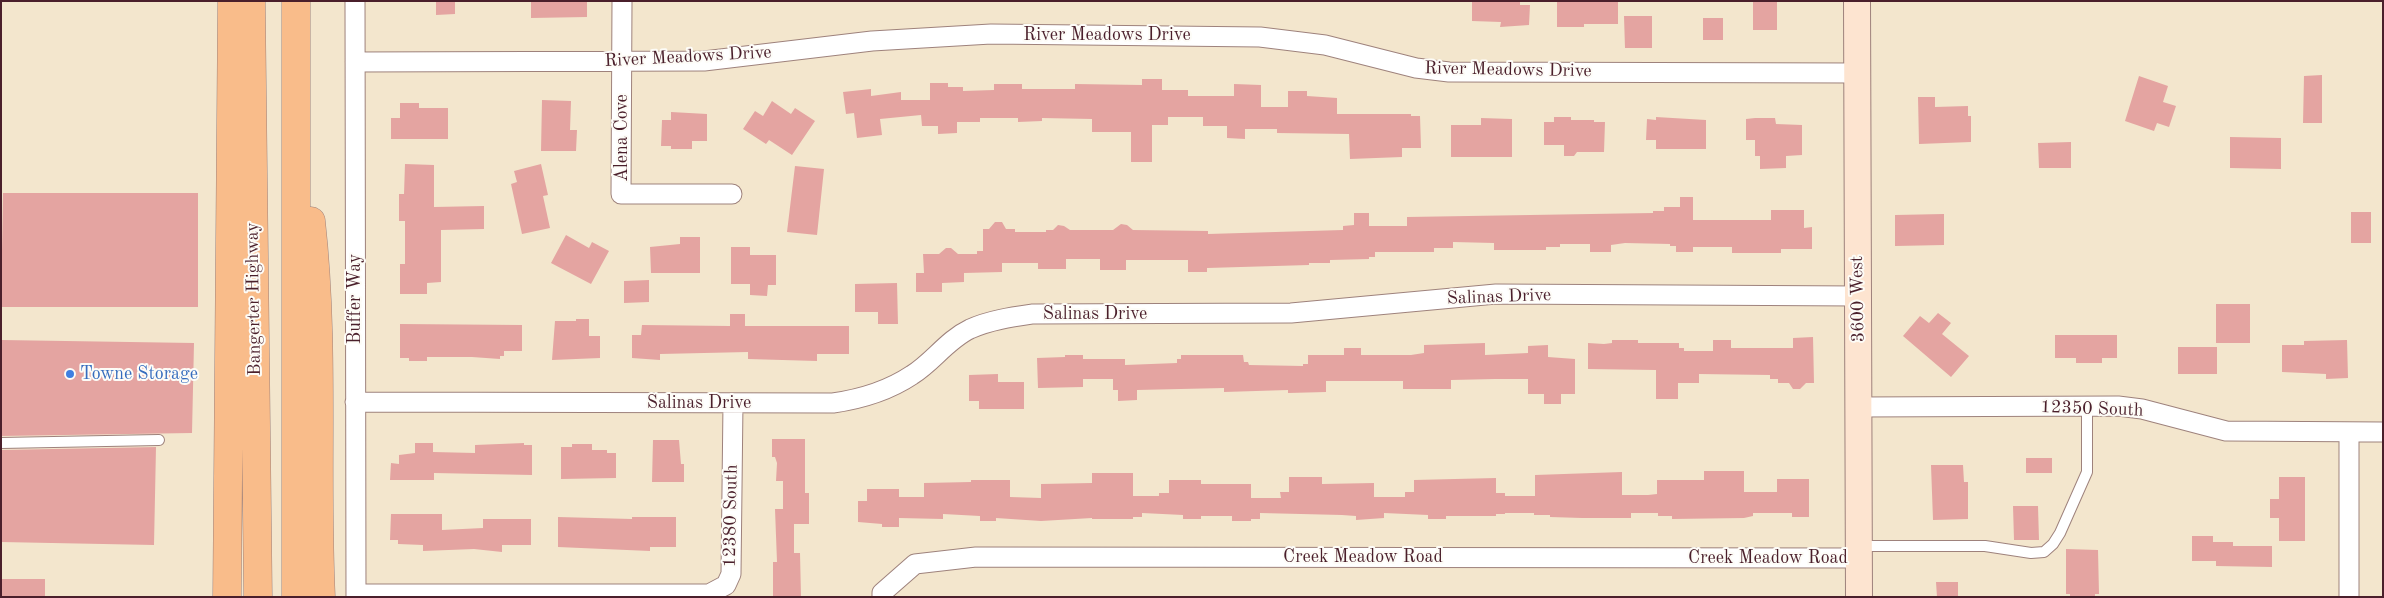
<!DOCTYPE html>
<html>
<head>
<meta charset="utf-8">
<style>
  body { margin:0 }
  #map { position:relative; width:2384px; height:598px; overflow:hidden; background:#f3e6cd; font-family:"Old Standard TT",serif }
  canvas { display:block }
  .frame { position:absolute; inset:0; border:2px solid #4a1f2b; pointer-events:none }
</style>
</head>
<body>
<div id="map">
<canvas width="2384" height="598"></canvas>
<div class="frame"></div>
</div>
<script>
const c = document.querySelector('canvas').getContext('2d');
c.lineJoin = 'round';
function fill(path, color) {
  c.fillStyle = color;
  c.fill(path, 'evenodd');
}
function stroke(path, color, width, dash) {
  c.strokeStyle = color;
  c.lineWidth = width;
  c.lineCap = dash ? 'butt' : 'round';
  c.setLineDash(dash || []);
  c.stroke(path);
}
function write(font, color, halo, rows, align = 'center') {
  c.font = font + ' "Old Standard TT",serif';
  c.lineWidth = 4;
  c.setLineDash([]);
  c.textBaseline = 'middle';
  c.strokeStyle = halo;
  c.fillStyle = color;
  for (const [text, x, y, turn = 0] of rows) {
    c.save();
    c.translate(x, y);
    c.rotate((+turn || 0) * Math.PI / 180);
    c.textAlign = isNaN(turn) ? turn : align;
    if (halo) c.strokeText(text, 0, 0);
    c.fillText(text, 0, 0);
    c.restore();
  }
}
const building = new Path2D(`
  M436,1h19v13l-19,1z
  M531,1h56v16l-56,1z
  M1472,1h48v4h10l-1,20 -29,2 1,-5 -29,-1z
  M1557,1h61v23h-34v3h-27z
  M1753,1h24v29h-24z
  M1624,16h28v32h-27z
  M1703,18h20v22h-20z
  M2322,75v48h-19l1,-47z
  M2139,76l29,10 -5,16 13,4 -7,21 -12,-4 -3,8 -29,-10z
  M1142,79h20v11h26v6h46v-12l27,1v22h27v-16h19v5l30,2v16h74v2h9l1,32h-19v9l-52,2 -1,-25 -72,-1v-4h-32v10l-18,-1v-12h-24v-9h-35v8h-16v37h-21v-30h-39v-13l-50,-1v3l-24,1v-4h-38v4h-23v11l-19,1v-8h-16l-1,-11 -41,4 2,16 -25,3 -3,-25 -8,1 -3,-22 28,-3v7l30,-4v8h29v-17h18v4h15v4l31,-1v-6h28v5h53v-5l67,1z
  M1918,97h17v10l33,-1v10h3v26l-52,2z
  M542,100l29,1 -1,29h7l-1,21h-35z
  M772,101l19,13 4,-6 20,13 -23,34 -23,-15 -3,4 -23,-15 12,-18 8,5z
  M400,103h19v5h29v31h-57v-21h9z
  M671,112l36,2v27h-15v8h-21v-3h-10l1,-26h9z
  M1554,117h17v3h23v2h11l-1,30h-27l-3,4h-10v-11h-20v-23h10z
  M1656,117l50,3v29h-50v-9h-10l1,-21 9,1z
  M1481,118l31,1v38h-61v-32h30z
  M1755,118h20l1,6 26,1v30l-16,1v12l-26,1v-13h-5v-16h-9v-21z
  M2230,137l51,1v31l-51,-1z
  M2071,142v26h-32l-1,-25z
  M405,164l29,1v42l50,-1v23l-43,1v52l-14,1v11h-27v-30h5v-43h-6v-27h5z
  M541,164l7,31 -5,1 7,32 -28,6 -11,-50 6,-2 -3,-11z
  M795,166l29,3 -7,66 -30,-3z
  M3,193h195v114h-197z
  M1680,197h13v23h78v-10h33v18l8,-1v22h-31v4h-49v-6h-39v5h-17v-6h-6v-2l-45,-1 -14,2v7h-21v-8h-30v3h-14v3h-52v-7l-41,-1v6h-19v4h-59v5h-6v2l-39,1v3h-21v2l-102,3v4h-19v-12h-62v10h-26v-11h-34v10h-28v-6h-36v9l-38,1v9l-22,1v9h-26v-19h8l-1,-19h16l7,-6h5l7,6h19v-3h6v-22h6l6,-7h7l4,7h9v3h31v-2h7l5,-5 6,1 6,4h43l8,-6 6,1 6,5 75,1v3l135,-4v-4l11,-1v-12h15v13h38v-9l246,-4v-2h11v-4h16z
  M2351,212h20v31h-20z
  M1944,214v31l-49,1v-31z
  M566,235l23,13 3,-6 17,9 -18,33 -40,-21z
  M680,237h20v36h-49l-1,-26 30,-3z
  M731,247h19v8h26v30h-8l-1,11 -17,-1v-11h-19z
  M649,280v22l-25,1v-22z
  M897,283l1,41h-20v-12h-23v-28z
  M2216,304h34v39h-34z
  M1938,313l13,10 -9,11 27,22 -18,21 -48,-41 17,-20 9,7z
  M730,314h15v12h104v28h-32v7l-69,-2v-7l-88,2v6l-28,-2v-23h9l1,-10 88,1z
  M576,319h13v17h11v22l-48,2 3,-39h21z
  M400,324l122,1v26h-18v5h-4v3l-28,-2h-45v4h-18v-3h-9z
  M2055,335h62v23h-15v5h-26v-5h-21z
  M1813,337l1,46h-8l-6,6h-7l-4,-6h-11v-4h-8v-4l-71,-1v9h-21v16h-22v-29l-68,-1v-26l16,1 8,-1v-3h26v3h41v5h5v3h29v-11h18v8h62v-10z
  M1,340l193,3 -2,90 -191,3z
  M2347,340l1,38 -22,1v-5l-44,-2v-27h22v-4z
  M1485,343v12l43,-2v-7l20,-1v12l27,2v35h-14v10h-17v-10h-16v-15h-33l-44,1v9h-48v-8h-77v11l-38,1v-3l-64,2v-4l-87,2v10l-19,1v-11h-5v-11h-30v8l-45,1 -1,-30 28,-1v-2h18v4h42v6l52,-2v-4h4v-4h62l1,7h4l1,3 54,1v-2h5v-9h36v-7h17v7h50l13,-2v-8z
  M2178,347h39v27h-39z
  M998,374v8h26v27h-45v-8h-10v-26z
  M772,439h33v54h4v31h-15v29h6l1,44h-28v-35h4l-2,-53h8v-28h-7l1,-18 -2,-6h-3z
  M653,440h26l2,24h3v18h-32z
  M415,443h18v9l42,1v-8l49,-2v2h8v30l-98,-2v7h-44l1,-17 8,1v-9l16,-2z
  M572,444h20v6h15v3h9v25l-55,1v-32h11z
  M156,447l-2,98 -153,-3v-92z
  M2026,458h26v15h-26z
  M1931,465h32l1,17h4v37l-35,1z
  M1704,471h40v21h33v-13h32v38h-17v-4h-39v3l-9,2 -72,1v-3h-14v-3h-27v5h-49l-32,-1v-2h-16v-2h-29v1h-9v2h-50v3h-18v-4l-44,-2v5l-28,2v-4l-14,-1 -82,-2v6h-9v2h-19v-5h-31v3h-18v-4l-41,-2v4h-9v2h-41v-1l-51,3 -45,-3v3h-16v-5l-37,-2v5l-44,-1v9h-17v-3l-24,-2v-21h9v-12h32v8h25v-14l47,-1v-2h39v17l31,1v-14l51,-1v-10h41v23h26v-3h10v-13h32v4h50v14h30l-1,-6h9v-15h33v7l52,-1v14h31v-5h9v-12l82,-2v15h9v3h30v-21l87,-3v23h26l9,-1v-14h47z
  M2279,477h26v64h-26v-23h-9v-19h9z
  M2013,506h25l1,34h-25z
  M391,514h51v16l41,-2v-9h48v26h-29v7l-28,-3 -51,2v-6l-25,-1v-4h-8z
  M558,517l74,2v-2h44v30h-26v4l-92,-4z
  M2192,536h21v6h20v4h39v21l-56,-1v-5h-24z
  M2066,549l32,1 1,44h-4v3h-25v-3h-4z
  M1,579h44v18h-44z
  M1936,582h22v15h-21z`);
const service = new Path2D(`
  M1,443l158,-3
  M1859,546h126l46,7 13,-1 9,-8 7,-11 27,-61v-66`);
const minor = new Path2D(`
  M355,1l1,596
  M622,1l-1,193h111
  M355,62l349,-1 168,-20 119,-7 269,3 65,8 91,23 33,4 408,1
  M355,402l478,1c28,-4 55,-12 79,-28 21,-13 35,-35 58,-46 20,-9 42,-12 63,-15l258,-1 205,-19 361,2
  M1859,407l259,-1 24,3 84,22 157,1
  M2349,432v165
  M356,594h353l17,-9 5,-11 2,-171
  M882,597v-4l33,-29 61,-7 883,1`);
const secondary = new Path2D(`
  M1857,1l2,596`);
const motorway = new Path2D(`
  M251,1l7,596
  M296,1v596
  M311,221c14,125 4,251 10,376
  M227,597l5,-596`);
const markers = [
  [70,374,5,"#3f7fe0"]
];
const streetNames = [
  ["River Meadows Drive",1107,35],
  ["River Meadows Drive",688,57,-3],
  ["River Meadows Drive",1508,70,1],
  ["Alena Cove",622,138,-90],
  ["Salinas Drive",1499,297,-2],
  ["Bangerter Highway",254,299,-91],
  ["Buffer Way",355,299,-90],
  ["3600 West",1858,299,-91],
  ["Salinas Drive",1095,314],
  ["Salinas Drive",699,403],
  ["12350 South",2092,409,2],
  ["12380 South",731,516,-89],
  ["Creek Meadow Road",1363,557],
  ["Creek Meadow Road",1768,558]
];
const shopNames = [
  ["Towne Storage",80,374]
];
fill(building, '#e4a4a1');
stroke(service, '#9e827c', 12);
stroke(minor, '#9e827c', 21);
stroke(secondary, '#9e827c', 28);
stroke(motorway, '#9e827c', 29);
stroke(service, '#fff', 10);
stroke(minor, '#fff', 19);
stroke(secondary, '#fde4d0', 26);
stroke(motorway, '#f9bc8a', 28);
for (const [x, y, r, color] of markers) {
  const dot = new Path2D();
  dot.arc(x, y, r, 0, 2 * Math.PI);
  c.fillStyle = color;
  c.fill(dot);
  stroke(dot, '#fdfcf7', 2);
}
write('18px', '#4a1f2b', '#fdfcf7', streetNames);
write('18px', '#366cbe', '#fdfcf7', shopNames, 'left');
</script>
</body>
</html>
